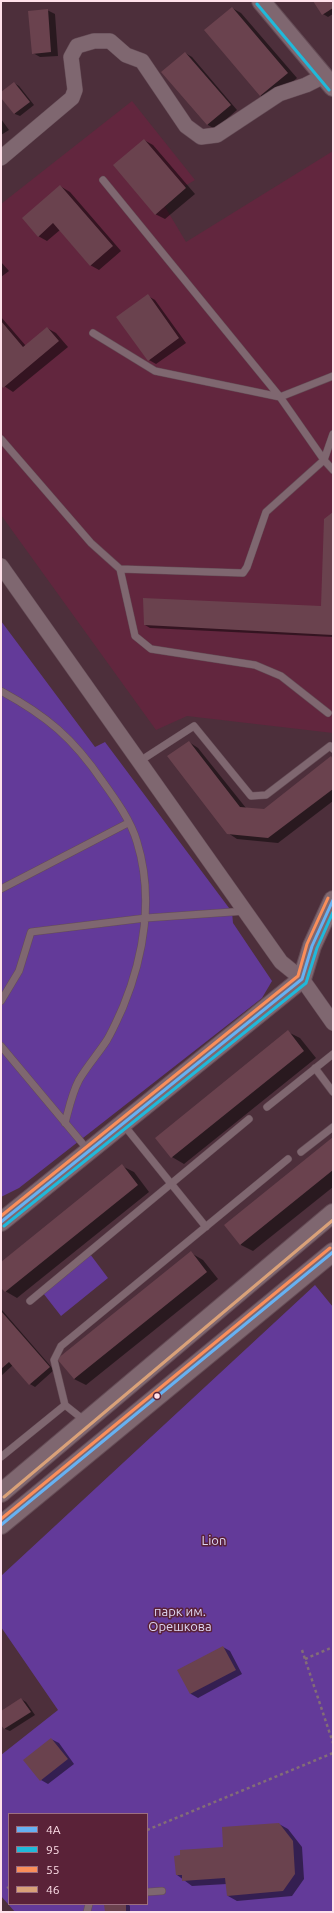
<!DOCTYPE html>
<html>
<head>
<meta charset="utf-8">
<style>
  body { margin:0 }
  #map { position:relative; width:334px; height:1913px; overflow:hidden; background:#4d2f3b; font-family:Ubuntu,sans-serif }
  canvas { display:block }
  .frame { position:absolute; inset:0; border:2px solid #ffe1ea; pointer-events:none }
  .legend { position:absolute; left:8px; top:1813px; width:140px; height:92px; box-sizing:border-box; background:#5a2238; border:1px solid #9c6e7f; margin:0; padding:5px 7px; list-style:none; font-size:12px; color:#ffe1ea }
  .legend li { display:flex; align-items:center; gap:8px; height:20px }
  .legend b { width:20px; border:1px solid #9c6e7f }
</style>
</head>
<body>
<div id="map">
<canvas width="334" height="1913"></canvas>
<div class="frame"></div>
<ul class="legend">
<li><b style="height:5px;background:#66b1f2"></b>4А</li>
<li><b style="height:5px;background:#20b9da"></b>95</li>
<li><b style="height:5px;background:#fa8e5a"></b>55</li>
<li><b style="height:5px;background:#d9a179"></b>46</li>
</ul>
</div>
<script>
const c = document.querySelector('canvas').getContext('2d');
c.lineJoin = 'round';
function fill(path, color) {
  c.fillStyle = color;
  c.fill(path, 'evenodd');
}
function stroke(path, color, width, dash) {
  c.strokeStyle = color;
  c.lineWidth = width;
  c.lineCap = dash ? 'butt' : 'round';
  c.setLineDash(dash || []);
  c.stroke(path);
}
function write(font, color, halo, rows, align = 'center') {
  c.font = font + ' Ubuntu,sans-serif';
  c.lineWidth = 3;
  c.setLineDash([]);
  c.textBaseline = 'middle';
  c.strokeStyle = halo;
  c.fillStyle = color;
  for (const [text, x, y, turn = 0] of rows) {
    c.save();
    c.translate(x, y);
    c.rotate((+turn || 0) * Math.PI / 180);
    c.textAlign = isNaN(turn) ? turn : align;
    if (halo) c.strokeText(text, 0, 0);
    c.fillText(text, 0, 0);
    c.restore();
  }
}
const built = new Path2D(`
  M132,101l63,79 -34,20 25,42 147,-91v582l-146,-17 -31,14 -155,-215v-311z`);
const green = new Path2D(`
  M1,621l94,126 10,-5 127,170 1,11 39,58 -10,17 -243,190 -18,9z
  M90,1254l18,24 -47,38 -18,-23z
  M315,1285l18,22v605h-318l-14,-16v-141l57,-45 -57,-83v-51zM9,1814h138v90h-138z`);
const shadow = new Path2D(`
  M314,1h19v13l-5,3 -5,-3z
  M232,8l9,5 56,65 -27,23 -9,-5 -55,-66z
  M47,10l8,4 3,42 -18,1 -7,-4z
  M185,53l7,4 45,53 -22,19 -7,-4 -45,-53z
  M14,83l5,3 15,19 -14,11 -5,-2 -14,-18v-3z
  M1,119l8,11 -8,5z
  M144,140l9,5 42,49 -30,25 -10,-5z
  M60,186l10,6 51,59 -22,19 -9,-5 -30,-35 -13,11 -9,-5z
  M1,262l8,9 -8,6z
  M148,296l7,4 31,43 -30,21 -7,-4z
  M1,317l25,29 21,-18 9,5 12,14 -55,45 -12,-8z
  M333,513v124l-183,-9 -5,-3 177,-17z
  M189,742l9,6 48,60 18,2 67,-53 2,1v43l-55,42 -41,-4 -9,-6z
  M288,1032l12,6 16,20 -132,106 -12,-7 -16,-19z
  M333,1139v48l-80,64 -12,-6 -16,-20z
  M122,1166l12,6 15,20 -132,106 -12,-7 -4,-5v-23z
  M191,1253l12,7 15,19 -132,106 -12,-6z
  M1,1309l53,61 -19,17 -5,-3 -17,-19 -12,11z
  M223,1647l7,4 12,23 -44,24 -7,-4 -12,-24z
  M21,1699l5,3 9,13 -25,16 -5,-2 -4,-6v-11z
  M51,1739l8,4 15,21 -26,20 -7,-4z
  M279,1824l9,5 14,18 2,32 -12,17 -55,5 -9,-5 -1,-12 -35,2 -15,-11 47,-27z
  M105,1904h23l2,2v6h-24z`);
const building = new Path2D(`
  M313,1h20v7l-11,7z
  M232,7l56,66 -28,23 -56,-66z
  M48,9l3,43 -19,2 -4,-43z
  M185,52l46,53 -24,20 -46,-53z
  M14,82l16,20 -16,12 -13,-16v-6z
  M144,139l42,49 -31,27 -42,-50z
  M60,185l53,61 -23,20 -37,-43 -15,14 -16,-19z
  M148,294l31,44 -31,23 -32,-44z
  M1,321l22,26 24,-20 12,14 -56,47 -2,-3z
  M333,512v123l-189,-10 -1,-27 178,8 3,-87z
  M189,741l51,66 24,2 67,-53 2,3v30l-65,49 -41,-4 -60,-78z
  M288,1030l16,21 -133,107 -16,-20z
  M333,1137v33l-93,75 -16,-20z
  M122,1164l16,21 -133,107 -4,-4v-26z
  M191,1251l16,21 -133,107 -17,-20z
  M1,1311l49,56 -21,18 -20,-23 -8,7z
  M223,1646l13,24 -46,24 -13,-24z
  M21,1698l10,14 -27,17 -3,-4v-14z
  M51,1738l17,21 -28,22 -17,-21z
  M279,1823l14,18 2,33 -12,17 -56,5 -2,-18 -43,3v-6h-6l-2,-19 6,-1v-5l43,-3 -1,-20z
  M104,1904h22v8h-21z`);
const path = new Path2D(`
  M302,1650l31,93
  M305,1659l28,-12
  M147,1830l186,-77
  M7,1888l2,-1`);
const service = new Path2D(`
  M103,180l177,217 44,63 9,10
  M93,333l62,38 125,26 53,-21
  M1,439l90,104 29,26
  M1,691c46,25 72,47 102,91 13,18 28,39 34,60 17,55 7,114 -14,165 -5,11 -10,23 -16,33 -9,14 -20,26 -28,40 -7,13 -10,28 -14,43
  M328,713l-47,-37 -26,-11 -104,-16 -16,-13 -15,-67 123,4 4,-6 19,-55 58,-52 9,-26
  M140,761l54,-35 57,70 15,-1 64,-49 3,3
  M1,889l127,-66
  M1,1001l18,-30 12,-39 115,-14 100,-7
  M1,1046l87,104
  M315,1068l18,24
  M267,1107l66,-53
  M123,1124l83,103
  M301,1152l32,-25
  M30,1301l219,-182
  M65,1405l20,16
  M1,1457l64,-52 -11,-45 7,-14 227,-187
  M147,1892l15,-1
  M87,1912l2,-8`);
const minor = new Path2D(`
  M1,158l71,-60 3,-8 -4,-33 6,-11 17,-5h16l16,14 16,6 44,65 15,11 16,-2 62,-41 27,-9 18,-9
  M1,566l280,396 21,17 31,44`);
const tertiary = new Path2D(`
  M261,1l72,86
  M1,1222l301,-243 10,-33 21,-46
  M1,1493l332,-280
  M1,1525l332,-273`);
const bus1 = new Path2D(`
  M1,1222l301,-243 10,-33 21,-46
  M1,1525l332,-273`);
const bus2 = new Path2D(`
  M257,4l72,86
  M4,1226l302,-243 11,-35 16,-36`);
const bus3 = new Path2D(`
  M1,1216l297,-240 9,-32 21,-46
  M1,1519l329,-271`);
const bus4 = new Path2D(`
  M4,1497l329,-277`);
const markers = [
  [157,1396,3.5,"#ffe1ea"]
];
const parkNames = [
  ["Lion",214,1541],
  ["парк им.",180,1612],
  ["Орешкова",180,1627]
];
fill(built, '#62263e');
fill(green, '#633a99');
fill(shadow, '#0007');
fill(building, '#6a424e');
stroke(service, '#654c56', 8);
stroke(minor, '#654c56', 16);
stroke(tertiary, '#654c56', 20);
stroke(path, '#836d76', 2.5, [3, 3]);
stroke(service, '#7f6770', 7);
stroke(minor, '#7f6770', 15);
stroke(tertiary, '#7f6770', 18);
stroke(bus1, '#66b1f2', 3);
stroke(bus2, '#20b9da', 3);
stroke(bus3, '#fa8e5a', 3);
stroke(bus4, '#d9a179', 3);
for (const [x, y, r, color] of markers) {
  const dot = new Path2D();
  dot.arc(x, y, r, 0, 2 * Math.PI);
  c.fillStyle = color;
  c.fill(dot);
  stroke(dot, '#5a2238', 1.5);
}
write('13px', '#ded6f3', '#5a2238', parkNames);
</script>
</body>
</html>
